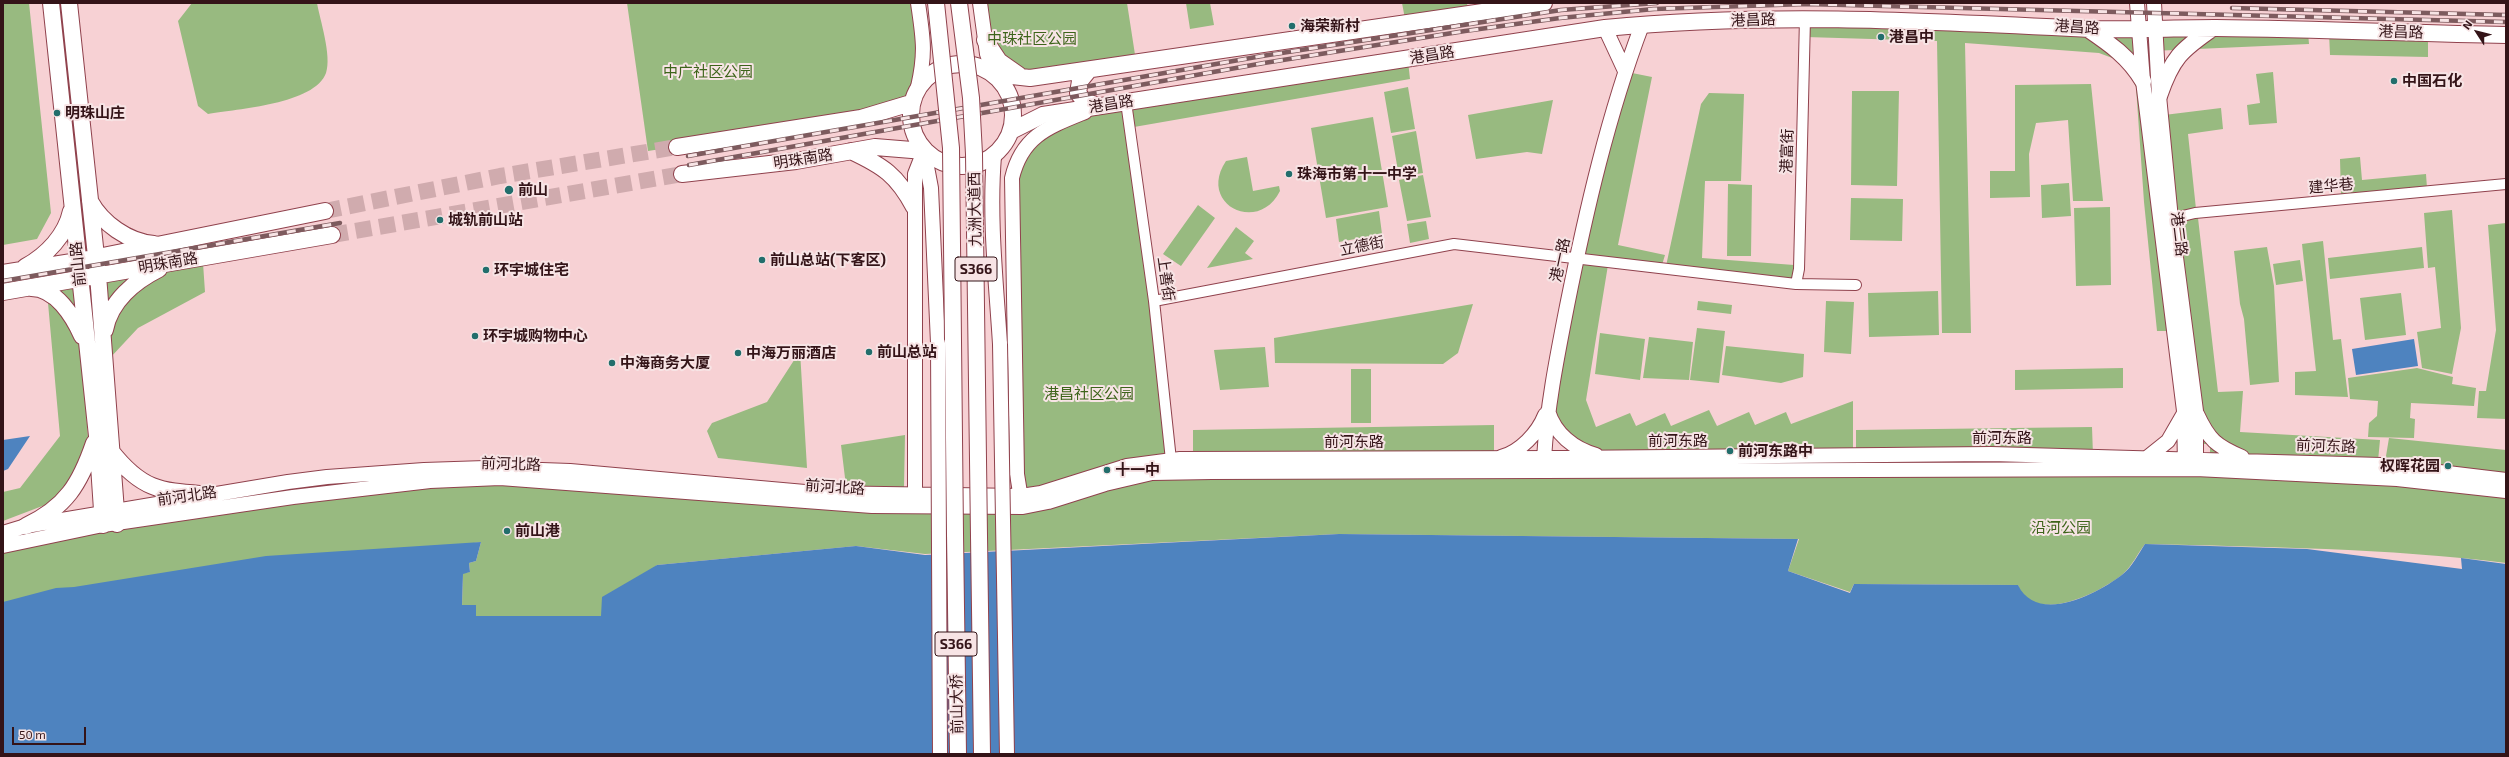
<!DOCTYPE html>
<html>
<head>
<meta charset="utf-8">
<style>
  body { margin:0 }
  #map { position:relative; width:2509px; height:757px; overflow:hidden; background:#f7d1d4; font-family:"Exo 2",sans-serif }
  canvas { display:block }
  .frame { position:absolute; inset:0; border:4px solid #341418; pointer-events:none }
  .north { position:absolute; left:2457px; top:12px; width:40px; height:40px; -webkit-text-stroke:3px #f7e4e5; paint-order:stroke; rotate:306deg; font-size:11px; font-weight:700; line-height:16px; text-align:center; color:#341418 }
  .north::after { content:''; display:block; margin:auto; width:14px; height:18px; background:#341418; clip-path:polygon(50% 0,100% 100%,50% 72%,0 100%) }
  .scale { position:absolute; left:12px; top:727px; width:74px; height:18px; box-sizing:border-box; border:2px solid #341418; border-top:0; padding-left:5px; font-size:12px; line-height:14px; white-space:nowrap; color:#341418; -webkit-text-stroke:3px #f7e4e5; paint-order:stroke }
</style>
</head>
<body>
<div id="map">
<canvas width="2509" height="757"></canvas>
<div class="frame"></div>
<div class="north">N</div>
<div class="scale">50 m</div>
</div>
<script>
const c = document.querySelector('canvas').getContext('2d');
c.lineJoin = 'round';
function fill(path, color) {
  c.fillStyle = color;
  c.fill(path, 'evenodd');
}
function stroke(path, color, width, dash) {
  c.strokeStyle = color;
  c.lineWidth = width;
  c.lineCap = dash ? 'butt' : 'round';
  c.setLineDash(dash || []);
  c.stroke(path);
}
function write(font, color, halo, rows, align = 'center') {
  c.font = font + ' "Exo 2","Noto Sans SC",sans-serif';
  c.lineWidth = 4;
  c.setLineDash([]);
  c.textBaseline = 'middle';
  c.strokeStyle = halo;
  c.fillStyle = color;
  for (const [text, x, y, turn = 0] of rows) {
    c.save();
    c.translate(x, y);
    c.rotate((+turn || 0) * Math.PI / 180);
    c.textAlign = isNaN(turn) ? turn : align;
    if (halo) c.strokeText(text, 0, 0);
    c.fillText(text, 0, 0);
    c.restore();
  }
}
const green = new Path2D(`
  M3,3h26l22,210 -14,26 -34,6z
  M192,3h125c3,17 15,53 9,70 -11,31 -89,36 -118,41l-10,-8 -20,-85z
  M627,3h291v84l-7,16 -50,15 -213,33z
  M982,3h145l9,58 -106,16 -38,-27z
  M1186,3h24l4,22 -24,4z
  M1402,3h65l1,7 -63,9z
  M1806,19l339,11 27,301h-15l-13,-129 -8,-115 -13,-25 -24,-9 -134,-10 6,290h-29l-5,-292 -131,-4z
  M2153,32h155l1,12 -157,7z
  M2329,33l99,2v22l-98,-2z
  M1408,61l2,18 -276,48 -4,-22z
  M1627,72l25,5 -34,168 47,10 -3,10 -82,-9z
  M2273,72l4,51 -28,2 -2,-20 13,-2 -4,-29z
  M2091,84l12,117h-30l-5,-81 -32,3 -7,31 1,43 -40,1v-27h25v-86z
  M1408,87l7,42 -24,4 -7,-41z
  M1852,91h47l-2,95 -46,-1z
  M1709,93l35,1 -3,87h-36l-3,77 92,7 -1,16 -127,-15 35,-162z
  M1553,100l-11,54 -15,-2 -51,7 -8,-44z
  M1123,105l48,355 819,-4 516,23v84c-119,-15 -241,-16 -361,-19 -7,9 -13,22 -22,30 -21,17 -75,45 -100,22 -2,-2 -4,-8 -5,-11l-164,-1 -4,8 -62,-21 11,-32 -460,-5 -414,20 -69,-8 -199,19 -56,51h-125l-14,-10 1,-33 7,-1 -1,-9 7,-2 5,-19 -478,66v-68l36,-11 420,-49 563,15 -9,-310 20,-44 68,-32z
  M2221,108l2,21 -35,5 8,75 -31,5 -9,-98z
  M1373,117l15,90 -62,11 -15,-90z
  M1416,131l7,42 -24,4 -7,-41z
  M1247,157l6,34 26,-5 1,5c-22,44 -83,13 -54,-30z
  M2360,157l2,23 64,-6 1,14 -86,7 -1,-36z
  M1423,175l8,42 -24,4 -8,-41z
  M2069,183l2,33 -29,2 -1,-33z
  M1728,184l24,1 -1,71h-24z
  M1851,198l52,1 -1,42 -52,-1z
  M1198,205l17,13 -34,48 -18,-12z
  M2110,207l1,78 -35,1 -2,-78z
  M2452,210l9,118 -9,46 -30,-6 -5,-36 24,-4 -6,-61 -7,1 -4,-55z
  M1379,211l3,23 -43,8 -3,-23z
  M2198,218l20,174 25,-1 -3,41 140,8 -2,21 -168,-5v-12h-22l-24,-221z
  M1426,221l3,18 -19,4 -3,-19z
  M2506,223v196l-29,-1 2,-27h7l10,-61 -8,-105z
  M1236,227l18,14 -9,12 8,6 -46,9z
  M2323,241l10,99 8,-1 7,58 -53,-2v-23l21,-1 -14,-127z
  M2267,247l7,39 5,96 -29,3 -6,-66 -4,-15 -6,-53z
  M2422,247l2,21 -94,11 -2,-21z
  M2300,260l3,21 -27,4 -3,-21z
  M1578,261l30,4 -22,135 10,27 34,-14 6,13 29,-13 6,13 38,-16 8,16 32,-14 6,13 31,-13 5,12 62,-23v53l-232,1 -37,-5 -32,-31z
  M203,263l2,29 -67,36 -28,30 -7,-78z
  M76,284l12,153 -14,38 -10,17 -19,13 -42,16v-29l17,-4 40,-52 -13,-144z
  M1938,291l1,44 -70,2 -1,-44z
  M2401,293l5,42 -41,5 -5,-42z
  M1698,301l34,4 -1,9 -34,-4z
  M1826,301l28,1 -3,52 -27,-2z
  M1473,304l-15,49 -15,11 -168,-1 -1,-25z
  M1697,328l28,3 -6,52 -29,-3z
  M1600,333l45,6 -5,41 -45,-6z
  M1649,337l44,5 -4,38 -46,-2z
  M1726,346l78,8 -1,23 -22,6 -59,-8z
  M1265,347l4,40 -49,3 -6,-40z
  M800,351l7,117 -89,-10 -11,-27 5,-8 55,-21z
  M2123,368v20l-108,2v-20z
  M2417,368l36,9 -1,7 24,4 -2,18 -63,-3 -1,15 5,1 -1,19 -46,-1 1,-14 8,-7 1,-15 -28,-2 -2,-21z
  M1351,369h20v54h-20z
  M1494,425v30l-301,1v-26z
  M2092,427l1,28h-237v-25z
  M905,435l-1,52 -58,-1 -5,-41z
  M2389,438l117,12v24l-121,-12z`);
const water = new Path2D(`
  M2414,339l4,27 -62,9 -4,-26z
  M30,436l-22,33 -5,2v-31z
  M1339,534l459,5 -10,32 62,22 4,-9 164,1c19,40 80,9 105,-11 9,-7 16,-21 22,-30l162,5 155,20 -1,-11 45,6v190h-2503v-152l53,-14 18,-1 192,-31 215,-14 -5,19 -7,2 1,9 -7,2 -1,31h14v11h125l1,-19 55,-32 199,-19 69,9z`);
const primaryTunnel = new Path2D(`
  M325,211l175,-35 177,-29
  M332,235l350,-61`);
const street = new Path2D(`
  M1126,102l28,199 17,159
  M2166,220l29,-7 311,-29
  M1796,284l60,1
  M1154,301l300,-57 342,40 3,-15 6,-251`);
const secondary = new Path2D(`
  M980,3l7,51 7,20
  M2137,3l6,78 41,330 1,55
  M2154,3l5,93 12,123 25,192v55
  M1605,28l20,43
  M918,87c8,-35 5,-49 0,-84
  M924,151l7,37 7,155
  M994,156c-5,62 2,125 6,188
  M1548,411c7,23 26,38 48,44
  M2197,414c12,26 19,32 45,43
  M1501,457c19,-5 37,-24 44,-42
  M2148,457l20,-16 15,-26
  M1544,459c3,-52 13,-102 23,-153 19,-95 41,-191 75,-281
  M915,504v-330l9,-23
  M1022,505l-5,-31 -5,-296c10,-42 36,-51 73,-66
  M3,533l23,-7 262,-44 39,-5 97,-7 61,-2 85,3 246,22 205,3 20,-3 86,-27 53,-7 382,-1 429,-4 390,11 125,15
  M3,546l100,-21 190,-28 137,-16 70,-3 372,28 151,1 25,-5 57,-18 47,-11 60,-1 984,-3 201,10 109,12`);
const primary = new Path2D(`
  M51,3l46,433 6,89
  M69,3l29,272 19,249
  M2088,29c22,15 41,28 55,52
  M985,40l14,21 20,14
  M911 115a51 51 0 1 1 102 0a51 51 0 1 1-102 0Z
  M1089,70l-9,11 -2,12 6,8 15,5
  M994,74l36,4 514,-75
  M2159,96c13,-38 22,-46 54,-68
  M1011,131l32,-16 562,-87c161,-16 323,-7 484,1 43,1 85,-1 127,-1 97,1 193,5 290,7
  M677,147l184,-29 50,-15
  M851,151c32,15 46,24 63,56
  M682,174l114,-13 79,-14 49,4
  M90,201c12,22 38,41 64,43
  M25,267c22,-12 41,-32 46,-56
  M3,273l75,-12 247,-50
  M31,288c25,0 42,28 51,48
  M3,292l329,-57
  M105,330c5,-29 30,-49 54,-61
  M111,451c33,42 52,40 102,44
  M26,526c40,-19 54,-42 68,-83
  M955,534l3,220
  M979,536l3,218`);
const rail = new Path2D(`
  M2232,8l274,7
  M688,156l574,-100 299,-46 96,-7
  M689,165l575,-102 201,-32 95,-13 94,-9 152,-5 700,18
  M3,281l337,-58`);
const secondaryBridge = new Path2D(`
  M938,343l2,411
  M1000,344l7,410`);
const primaryBridge = new Path2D(`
  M936,3l15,145 4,386
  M959,3l12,95 3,56 5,382`);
const markers = [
  [1292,26,4,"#226e6c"],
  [1881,37,4,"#226e6c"],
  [2394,81,4,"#226e6c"],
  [57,113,4,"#226e6c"],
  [1289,174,4,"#226e6c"],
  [509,190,5,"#226e6c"],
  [440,220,4,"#226e6c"],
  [762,260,4,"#226e6c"],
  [486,270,4,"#226e6c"],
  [475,336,4,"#226e6c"],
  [869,352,4,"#226e6c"],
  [738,353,4,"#226e6c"],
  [612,363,4,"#226e6c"],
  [1730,451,4,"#226e6c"],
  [2448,466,4,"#226e6c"],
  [1107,470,4,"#226e6c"],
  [507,531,4,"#226e6c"]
];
const shields = [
  [976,269,42],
  [956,644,42]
];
const shieldNames = [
  ["S366",976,269],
  ["S366",956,644]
];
const streetNames = [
  ["港昌路",1753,20,-2],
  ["港昌路",2077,27,4],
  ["港昌路",2401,32,2],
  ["港昌路",1432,55,-9],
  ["港昌路",1111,104,-9],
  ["港富街",1787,151,-88],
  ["明珠南路",803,159,-9],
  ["建华巷",2331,186,-5],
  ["九洲大道西",975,209,-91],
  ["港二路",2179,234,83],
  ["立德街",1362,246,-11],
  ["港一路",1560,260,-78],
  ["明珠南路",168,263,-10],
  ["前山路",78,264,-96],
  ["上善街",1166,279,82],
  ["前河东路",2002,438],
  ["前河东路",1678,441],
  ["前河东路",1354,442],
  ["前河东路",2326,446,2],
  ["前河北路",511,464,2],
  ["前河北路",835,487,4],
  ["前河北路",187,496,-8],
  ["前山大桥",957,704,-91]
];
const poiNames = [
  ["海荣新村",1300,26],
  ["港昌中",1889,37],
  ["中国石化",2402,81],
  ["明珠山庄",65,113],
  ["珠海市第十一中学",1297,174],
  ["前山",518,190],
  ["城轨前山站",448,220],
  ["前山总站(下客区)",770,260],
  ["环宇城住宅",494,270],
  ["环宇城购物中心",483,336],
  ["前山总站",877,352],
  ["中海万丽酒店",746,353],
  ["中海商务大厦",620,363],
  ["前河东路中",1738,451],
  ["权晖花园",2440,466,"right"],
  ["十一中",1115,470],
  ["前山港",515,531]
];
const parkNames = [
  ["中珠社区公园",1032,39],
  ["中广社区公园",708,72],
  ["港昌社区公园",1089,394],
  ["沿河公园",2061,528]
];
fill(green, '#98ba80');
fill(water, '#4e83bf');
stroke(primaryTunnel, '#d0abae', 16, [16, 8]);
stroke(street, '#90424d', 12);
stroke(secondary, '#90424d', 16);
stroke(primary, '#90424d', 18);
stroke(street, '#fff', 10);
stroke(secondary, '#fff', 14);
stroke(primary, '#fff', 16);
stroke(rail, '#7d5b5e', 4.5);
stroke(rail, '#f7e4e5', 3, [9]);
stroke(secondaryBridge, '#90424d', 16, []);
stroke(primaryBridge, '#90424d', 18, []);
stroke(secondaryBridge, '#fff', 14);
stroke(primaryBridge, '#fff', 16);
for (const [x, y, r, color] of markers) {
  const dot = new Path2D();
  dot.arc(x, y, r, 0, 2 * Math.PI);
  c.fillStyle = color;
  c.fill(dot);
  stroke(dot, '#f7e4e5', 1.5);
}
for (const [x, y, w] of shields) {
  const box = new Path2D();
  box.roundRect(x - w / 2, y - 12, w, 24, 3);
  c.fillStyle = '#f7e4e5';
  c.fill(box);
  stroke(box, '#341418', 1);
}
write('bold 14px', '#341418', null, shieldNames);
write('15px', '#341418', '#f7e4e5', streetNames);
write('bold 15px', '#341418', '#f7e4e5', poiNames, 'left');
write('15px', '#3d641a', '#f7e4e5', parkNames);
</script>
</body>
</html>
